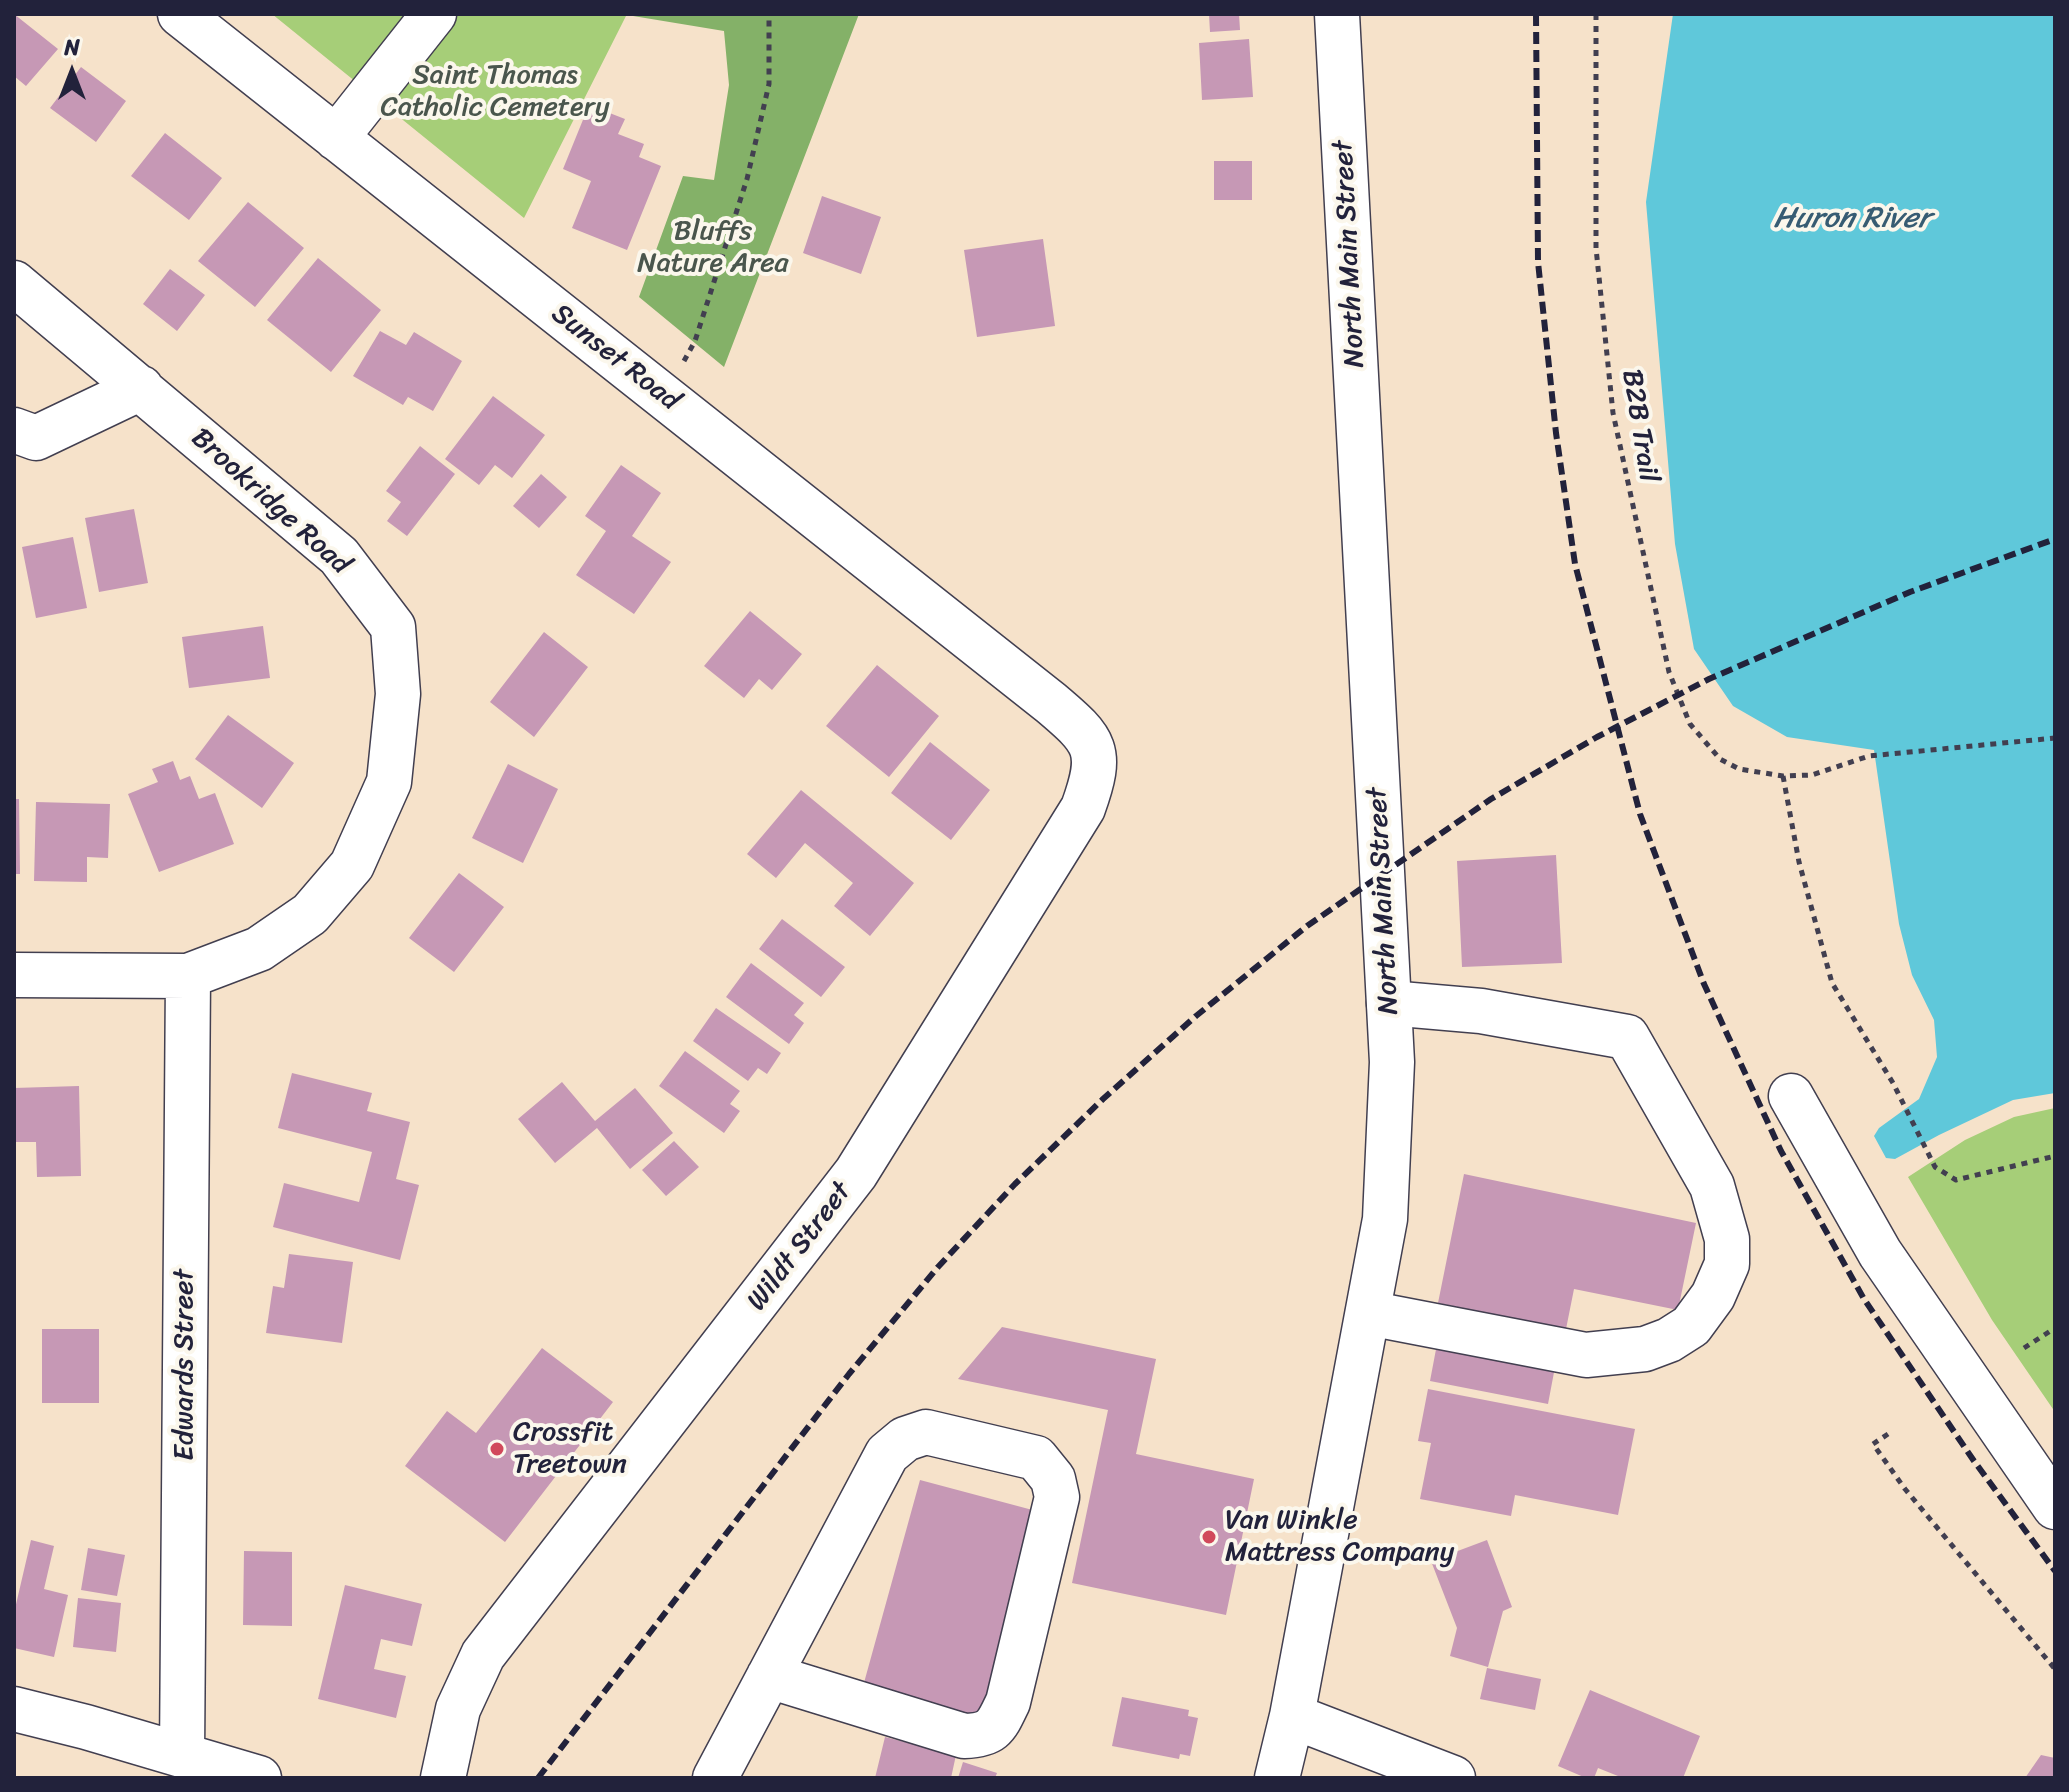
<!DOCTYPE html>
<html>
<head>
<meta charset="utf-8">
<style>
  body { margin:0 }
  #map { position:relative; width:2069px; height:1792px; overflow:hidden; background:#f6e2ca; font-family:Sriracha,sans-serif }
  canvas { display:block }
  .frame { position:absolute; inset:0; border:16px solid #22223b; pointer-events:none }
  .north { position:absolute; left:32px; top:32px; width:80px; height:80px; -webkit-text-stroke:6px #fbf7ec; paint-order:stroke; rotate:0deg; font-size:22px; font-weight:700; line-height:32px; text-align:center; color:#22223b }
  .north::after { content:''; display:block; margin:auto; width:28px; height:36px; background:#22223b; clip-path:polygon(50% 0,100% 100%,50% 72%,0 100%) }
</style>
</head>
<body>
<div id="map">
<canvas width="2069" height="1792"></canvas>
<div class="frame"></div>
<div class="north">N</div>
</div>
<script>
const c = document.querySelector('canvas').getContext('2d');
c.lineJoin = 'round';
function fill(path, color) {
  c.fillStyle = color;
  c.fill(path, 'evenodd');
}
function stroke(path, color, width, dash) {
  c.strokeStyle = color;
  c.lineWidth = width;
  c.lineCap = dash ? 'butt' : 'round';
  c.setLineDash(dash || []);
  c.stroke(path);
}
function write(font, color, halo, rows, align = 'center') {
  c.font = font + ' Sriracha,sans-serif';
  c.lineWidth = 8;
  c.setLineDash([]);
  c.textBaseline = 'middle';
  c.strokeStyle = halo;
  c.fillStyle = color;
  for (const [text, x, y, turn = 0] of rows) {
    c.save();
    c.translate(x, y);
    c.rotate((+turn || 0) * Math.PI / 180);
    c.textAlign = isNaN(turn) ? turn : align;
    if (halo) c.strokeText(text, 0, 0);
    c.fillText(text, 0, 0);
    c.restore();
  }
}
const green = new Path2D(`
  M272,14h355l-103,204z
  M2055,1108v304l-63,-92 -84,-143 57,-37 49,-23z`);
const forest = new Path2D(`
  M859,14l-135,353 -85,-70 44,-121 31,4 15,-95 -5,-54 -97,-16z`);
const water = new Path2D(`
  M1673,14h382v1079l-42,7 -74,35 -44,24 -9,-1 -12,-22 5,-8 40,-29 18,-42 -3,-37 -22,-45 -13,-51 -25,-174 -87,-13 -54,-31 -39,-57 -19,-105 -29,-342z`);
const building = new Path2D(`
  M14,14l44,35 -32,37 -12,-10z
  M1209,14h30l1,16 -30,2z
  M1249,39l4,58 -51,3 -3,-57z
  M81,67l45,34 -30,41 -46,-34z
  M589,105l36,14 -7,15 26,10 -5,13 22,9 -34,84 -55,-22 19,-47 -28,-12z
  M165,133l57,45 -33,42 -58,-44z
  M1214,161h38v39h-38z
  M822,196l59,21 -20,57 -58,-21z
  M248,202l56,46 -49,59 -57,-46z
  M1043,239l12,87 -78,11 -13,-87z
  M318,258l63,52 -50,62 -64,-52z
  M170,269l35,26 -28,36 -34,-27z
  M380,331l26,14 8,-13 48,29 -29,50 -25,-14 -5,8 -50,-29z
  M493,396l52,39 -33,43 -17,-13 -16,20 -34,-26z
  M420,446l35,28 -48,62 -20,-15 14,-19 -15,-11z
  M621,465l40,28 -29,43 39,26 -37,52 -58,-39 30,-44 -21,-15z
  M541,474l26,23 -28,31 -26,-22z
  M134,509l14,74 -49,9 -14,-74z
  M73,537l14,71 -51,10 -14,-71z
  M750,611l52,43 -30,36 -13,-11 -15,19 -40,-32z
  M263,626l7,52 -81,10 -7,-51z
  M544,632l44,35 -54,70 -44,-35z
  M877,665l62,51 -50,61 -63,-51z
  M228,715l66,48 -32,45 -67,-49z
  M930,742l60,48 -39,50 -60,-47z
  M173,761l7,19 10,-4 9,23 16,-6 19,51 -75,28 -31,-78 30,-12 -6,-13z
  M508,764l50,25 -35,74 -51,-25z
  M801,790l113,93 -44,53 -36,-30 19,-23 -48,-40 -29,35 -29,-24z
  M14,799h5l1,75h-6z
  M36,802l74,2 -2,54 -21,-1v25l-53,-1z
  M1556,855l6,108 -100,4 -5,-106z
  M459,873l45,34 -50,65 -45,-34z
  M782,919l63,48 -24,30 -62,-48z
  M751,963l53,40 -10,12 10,8 -15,21 -63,-47z
  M716,1008l65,45 -14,21 -9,-6 -10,13 -55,-40z
  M685,1051l55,40 -10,13 10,7 -16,22 -65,-47z
  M292,1073l80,20 -5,18 43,11 -14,57 23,6 -19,75 -127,-33 11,-44 75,19 13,-50 -94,-24z
  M562,1082l33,39 40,-33 38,45 -43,36 -33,-41 -42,35 -37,-44z
  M79,1086l2,90 -44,1 -1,-35h-22v-54z
  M674,1141l25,26 -33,29 -24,-26z
  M1464,1174l232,49 -18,87 -104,-21 -8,40 -128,-26z
  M289,1254l64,8 -11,81 -76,-10 7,-47 11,2z
  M1002,1327l154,32 -20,95 118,25 -28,136 -154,-32 36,-173 -150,-31z
  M42,1329h57v74h-57z
  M1437,1344l118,23 -7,37 -118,-23z
  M542,1348l71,54 -108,140 -100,-76 42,-55 29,22z
  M1428,1389l207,40 -17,86 -103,-20 -4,21 -91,-17 11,-56 -13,-2z
  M920,1480l120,32 -58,211 -120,-33z
  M31,1540l23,6 -10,43 24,6 -14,62 -40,-9v-35z
  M1487,1540l25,67 -9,4 -15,56 -38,-11 7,-28 -26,-67z
  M88,1548l37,7 -8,41 -36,-6z
  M244,1551l48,1v74l-49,-1z
  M345,1585l77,19 -10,42 -31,-7 -7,30 32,7 -10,42 -78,-19z
  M78,1598l43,5 -5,49 -43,-5z
  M1487,1668l54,11 -6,31 -55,-11z
  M1590,1690l110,46 -17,42h-60l-25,-10 -4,10h-8l-28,-12z
  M1122,1697l67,13 -1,6 10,2 -8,38 -10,-2 -1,5 -67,-13z
  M885,1737l71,18 -5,23h-76z
  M2041,1755l14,3v20h-30z
  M963,1762l34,11 -2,5h-37z`);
const path = new Path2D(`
  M1596,14v234l17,165 56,259 21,52 30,35 19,10 44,7 29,-1 57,-19 186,-18
  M684,361l11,-20 52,-162 22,-95v-70
  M1783,776l16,86 33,121 61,100 42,84 21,13 99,-24
  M2024,1348l31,-20
  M1888,1434l-15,10 32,45 150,180`);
const minor = new Path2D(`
  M180,14l871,689c45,38 53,47 32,105l-227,365 -373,482 -25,54 -15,69
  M336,138l98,-124
  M14,283l325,273 54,71 5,67 -9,88 -37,83 -42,49 -51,35 -71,27 -174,-1
  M14,430l22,8 105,-50
  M1791,1096l89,157 175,254
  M1368,1313l218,42 59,-6 24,-9 22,-14 22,-30 14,-32v-25l-15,-53 -85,-149 -146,-26 -92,-8
  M14,1709l72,18 173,51
  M182,1755l6,-779
  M715,1778l172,-324 18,-15 21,-7 110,26 17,21 4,18 -49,205c-12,25 -14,33 -44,34l-195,-60`);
const major = new Path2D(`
  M1292,1716l161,62
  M1277,1778l15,-62 93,-497 7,-157 -55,-1048`);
const rail = new Path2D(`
  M1536,14l2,248 18,171 19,131 65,250 64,170 77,167 83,148 110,162 81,110
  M538,1778l311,-404 89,-107 77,-83 88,-85 93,-83 111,-90 184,-127 106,-62 112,-58 201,-87 145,-53`);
const markers = [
  [497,1449,8,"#d1495b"],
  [1209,1537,8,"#d1495b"]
];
const parkNames = [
  ["Saint Thomas",495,76],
  ["Catholic Cemetery",495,108],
  ["Bluffs",713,232],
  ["Nature Area",713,264]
];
const streetNames = [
  ["North Main Street",1350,254,-93],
  ["Sunset Road",615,358,38],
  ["B2B Trail",1639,426,81],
  ["Brookridge Road",270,502,42],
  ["North Main Street",1384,901,-93],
  ["Wildt Street",800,1247,-53],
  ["Edwards Street",185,1365,-90]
];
const poiNames = [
  ["Crossfit",513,1433],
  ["Treetown",513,1465],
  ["Van Winkle",1225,1521],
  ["Mattress Company",1225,1553]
];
const waterNames = [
  ["Huron River",1852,219]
];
fill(green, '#a6ce78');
fill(forest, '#84b168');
fill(water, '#5fc8da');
fill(building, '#c698b5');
stroke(minor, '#423f50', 47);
stroke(major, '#423f50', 47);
stroke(path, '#423f50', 5, [6, 6]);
stroke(minor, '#fff', 44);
stroke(major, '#fff', 44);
stroke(rail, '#22223b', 6, [12, 6]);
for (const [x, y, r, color] of markers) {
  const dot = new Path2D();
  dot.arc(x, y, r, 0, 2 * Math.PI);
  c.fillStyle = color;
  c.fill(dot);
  stroke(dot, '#fbf7ec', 3);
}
write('28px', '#4a564d', '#fbf7ec', parkNames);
write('28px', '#22223b', '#fbf7ec', streetNames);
write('28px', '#22223b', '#fbf7ec', poiNames, 'left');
write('italic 30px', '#375c73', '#fbf7ec', waterNames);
</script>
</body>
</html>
